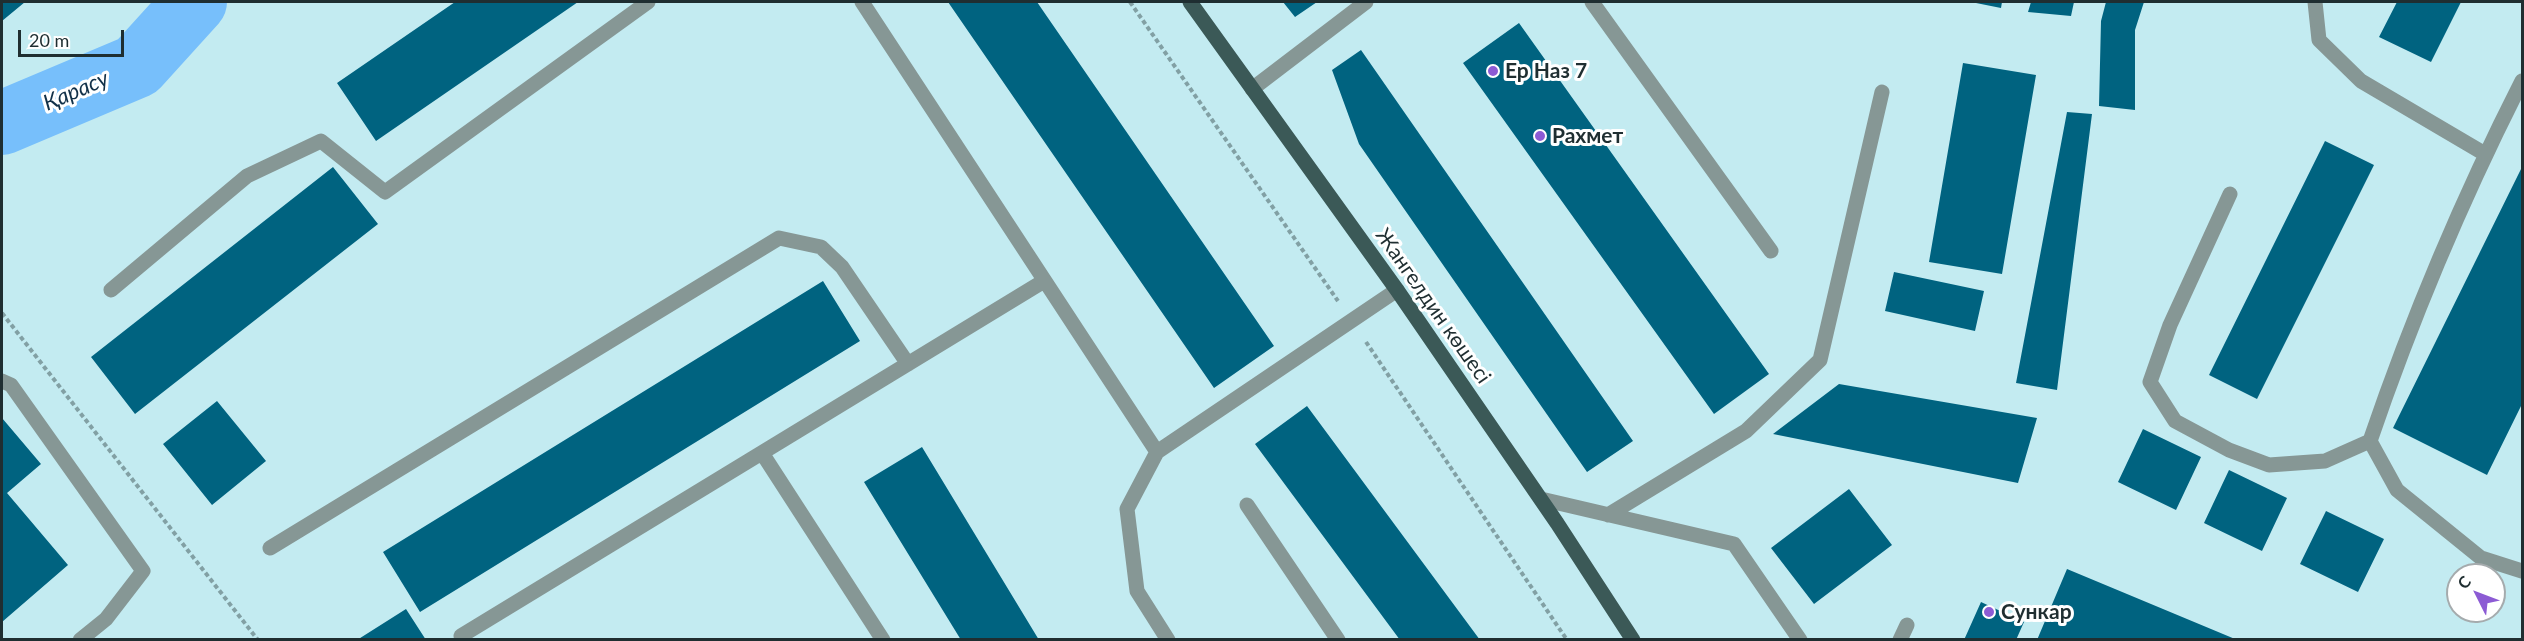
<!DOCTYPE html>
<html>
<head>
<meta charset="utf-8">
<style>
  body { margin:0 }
  #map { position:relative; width:2524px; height:641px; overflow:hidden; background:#c3ebf1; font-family:Lato,sans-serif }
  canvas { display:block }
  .frame { position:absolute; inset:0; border:3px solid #1f2e31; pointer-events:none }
  .north { position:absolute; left:2446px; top:563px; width:60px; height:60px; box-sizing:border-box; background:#fff; border:2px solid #a5abad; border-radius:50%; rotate:312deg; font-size:16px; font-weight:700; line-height:24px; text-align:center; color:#1f2e31 }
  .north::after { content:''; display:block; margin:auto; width:21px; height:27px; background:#8c5bd4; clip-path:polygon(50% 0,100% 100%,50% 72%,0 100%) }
  .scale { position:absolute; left:18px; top:30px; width:106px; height:27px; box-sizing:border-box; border:3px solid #1f2e31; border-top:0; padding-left:8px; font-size:18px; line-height:21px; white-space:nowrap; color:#1f2e31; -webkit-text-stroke:4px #fff; paint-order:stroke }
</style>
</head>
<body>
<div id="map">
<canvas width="2524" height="641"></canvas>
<div class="frame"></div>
<div class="north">С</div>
<div class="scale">20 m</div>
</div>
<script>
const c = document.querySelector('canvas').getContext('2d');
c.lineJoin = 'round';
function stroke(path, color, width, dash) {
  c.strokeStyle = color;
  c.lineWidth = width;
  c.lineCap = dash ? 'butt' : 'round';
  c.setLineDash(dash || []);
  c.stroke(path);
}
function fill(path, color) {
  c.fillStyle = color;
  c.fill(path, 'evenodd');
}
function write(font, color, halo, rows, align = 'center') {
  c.font = font + ' Lato,sans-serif';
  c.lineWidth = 6;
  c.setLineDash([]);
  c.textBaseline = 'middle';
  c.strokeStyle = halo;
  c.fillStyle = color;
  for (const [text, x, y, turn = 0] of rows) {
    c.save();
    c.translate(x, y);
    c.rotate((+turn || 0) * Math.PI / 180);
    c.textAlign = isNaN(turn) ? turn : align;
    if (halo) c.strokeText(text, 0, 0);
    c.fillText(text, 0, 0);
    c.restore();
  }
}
const river = new Path2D(`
  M2,123l135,-57 58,-64`);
const building = new Path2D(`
  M2,2h23l-23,19z
  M455,2h123l-202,139 -39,-58z
  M948,2h89l237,344 -60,42z
  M1283,2h34l-22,15z
  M1971,2h31l-1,6z
  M2031,2h43l-3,14 -43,-4z
  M2106,2h38l-9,28v80l-36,-4 2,-85z
  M2397,2h64l-30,60 -52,-25z
  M1519,23l250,351 -55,40 -251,-351z
  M1361,50l272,391 -46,31 -228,-328 -27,-74z
  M1963,63l73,12 -34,199 -73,-12z
  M2067,112l25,2 -35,276 -41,-7z
  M2325,141l49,24 -117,234 -48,-24z
  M333,167l45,57 -243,190 -44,-57z
  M2522,167v237l-35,71 -94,-47z
  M1894,272l90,19 -9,40 -90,-20z
  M823,281l37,60 -440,271 -37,-60z
  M1839,384l198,34 -19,65 -245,-49z
  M217,401l49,60 -54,44 -49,-61z
  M1307,406l173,234h-80l-145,-196z
  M2,418l39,46 -34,29 61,72 -66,57z
  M2143,429l58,28 -25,53 -58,-28z
  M922,447l117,193h-78l-97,-158z
  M2229,470l58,28 -25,53 -58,-28z
  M1849,489l43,56 -78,59 -43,-56z
  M2326,511l58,28 -26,53 -58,-28z
  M2067,569l168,70v1h-198z
  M1981,602l43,20 -8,18h-52z
  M406,609l20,31h-69z`);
const path = new Path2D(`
  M1130,2l208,299
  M2,313l256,327
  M1366,342l201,298`);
const minor = new Path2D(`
  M862,2l295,450 -30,57 10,82 31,49
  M1592,2l179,249
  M2315,2l4,38 42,41 124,73
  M2522,81c-59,116 -110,237 -152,360l27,49 84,68 41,13
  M1252,89l114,-87
  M2230,194l-60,131 -20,57 25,39 54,29 40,15 56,-4 45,-20
  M111,290l136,-114 74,-35 64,51 263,-190
  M2,381l9,4 132,186 -37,48 -26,21
  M1157,452l240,-162
  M762,453l121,187
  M1541,499l193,45 66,96
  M1247,505l91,135
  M1608,515l138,-84 74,-71 62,-268
  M270,548l509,-310 42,9 21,20 66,97
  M461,636l583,-355
  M1900,640l7,-15`);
const major = new Path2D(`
  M1190,2l207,288 160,233 76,117`);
const markers = [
  [1493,71,6,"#8c5bd4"],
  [1540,136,6,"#8c5bd4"],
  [1989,612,6,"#8c5bd4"]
];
const poiNames = [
  ["Ер Наз 7",1505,71],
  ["Рахмет",1552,136],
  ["Сункар",2001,612]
];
const streetNames = [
  ["Жангелдин көшесі",1433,306,55]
];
const waterNames = [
  ["Қарасу",76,91,-23]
];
stroke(river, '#77bffb', 64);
fill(building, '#006380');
stroke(path, '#82a0a4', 4, [4.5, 3]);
stroke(minor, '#869795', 15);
stroke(major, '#3b5957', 15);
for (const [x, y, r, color] of markers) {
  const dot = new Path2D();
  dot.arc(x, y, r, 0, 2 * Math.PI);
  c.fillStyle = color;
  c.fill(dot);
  stroke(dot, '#fff', 2);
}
write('bold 21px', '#1f2e31', '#fff', poiNames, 'left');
write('21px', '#1f2e31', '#fff', streetNames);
write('italic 22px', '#113048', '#fff', waterNames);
</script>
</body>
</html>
